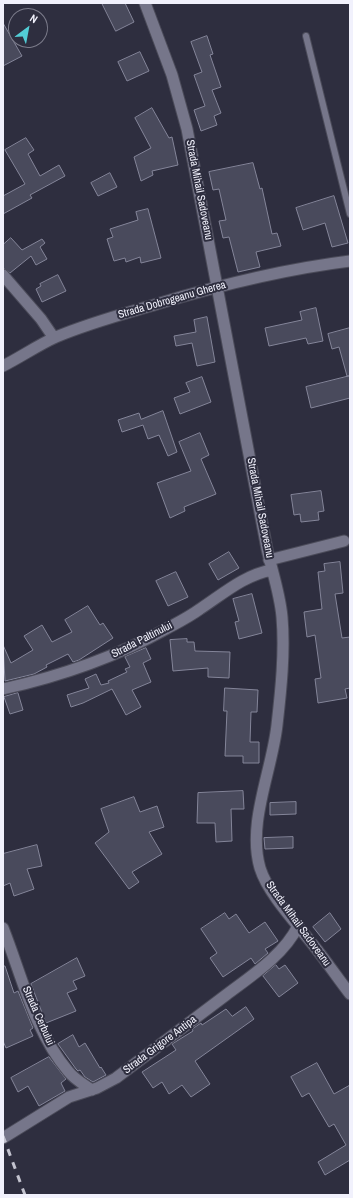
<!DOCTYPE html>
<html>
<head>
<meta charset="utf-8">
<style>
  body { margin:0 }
  #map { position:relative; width:353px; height:1198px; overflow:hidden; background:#2e2e3f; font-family:"Archivo Narrow",sans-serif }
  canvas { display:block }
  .frame { position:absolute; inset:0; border:4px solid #f1f1fc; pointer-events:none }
  .north { position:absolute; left:8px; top:8px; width:40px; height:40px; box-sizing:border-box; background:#2e2e3f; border:1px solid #7c7c8b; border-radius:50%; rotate:32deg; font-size:11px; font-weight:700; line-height:16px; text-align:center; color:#f1f1fc }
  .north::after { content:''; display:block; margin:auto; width:14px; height:18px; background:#52ccd5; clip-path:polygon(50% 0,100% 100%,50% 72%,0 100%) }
</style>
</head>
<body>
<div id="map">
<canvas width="353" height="1198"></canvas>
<div class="frame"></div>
<div class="north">N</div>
</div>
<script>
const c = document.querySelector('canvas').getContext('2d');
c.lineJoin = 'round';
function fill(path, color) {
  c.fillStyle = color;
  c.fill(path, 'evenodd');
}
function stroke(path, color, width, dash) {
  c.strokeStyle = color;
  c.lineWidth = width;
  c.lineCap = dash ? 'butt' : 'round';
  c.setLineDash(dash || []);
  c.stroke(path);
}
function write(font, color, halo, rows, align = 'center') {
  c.font = font + ' "Archivo Narrow",sans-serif';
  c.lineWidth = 4;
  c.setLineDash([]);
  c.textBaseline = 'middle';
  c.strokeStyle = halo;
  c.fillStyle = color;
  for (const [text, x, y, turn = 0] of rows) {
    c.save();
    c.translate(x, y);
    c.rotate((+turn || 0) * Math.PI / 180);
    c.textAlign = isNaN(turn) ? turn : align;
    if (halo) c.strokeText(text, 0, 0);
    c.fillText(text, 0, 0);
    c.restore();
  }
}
const building = new Path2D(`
  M102,3h23l9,19 -18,9z
  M3,23l19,33 -19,10z
  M207,36l6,18 -3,1 11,32 -9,3 9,23 -7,3 3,9 -16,6 -7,-21 11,-4 -11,-31 8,-3 -11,-30z
  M140,52l9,19 -22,10 -9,-19z
  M152,108l17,30 3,-1 6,28 -26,6 1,4 -12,6 -7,-24 17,-9 -16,-30z
  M26,138l8,12 -6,4 12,22 19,-11 6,11 -35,19 2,3 -29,16v-18l22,-12 -20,-34z
  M253,163l7,26 2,-1 10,46 5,-1 4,13 -25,6 4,15 -22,5 -9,-35 -6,1 -4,-17 7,-1 -7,-31 -6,1 -4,-18z
  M110,173l7,14 -19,9 -7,-13z
  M334,196l14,47 -16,4 -7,-24 -22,7 -7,-22z
  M148,209l13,49 -20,5 -1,-6 -14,5 -1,-4 -11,3 -7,-22 6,-2 -3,-8 28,-9 -2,-8z
  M11,238l11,12 20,-11 3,4 -5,4 7,12 -11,6 -5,-9 -21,17 -7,-5v-23z
  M58,275l8,16 -24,11 -6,-13 5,-3 -1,-2z
  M316,308l7,33 -15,3 -2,-6 -37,8 -4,-18 37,-8 -2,-8z
  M207,317l8,45 -18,4 -5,-23 -16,3 -2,-10 22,-4 -2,-12z
  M350,328v48h-3l-8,-29 -7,2 -4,-15z
  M350,376v22l-39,10 -5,-21z
  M202,377l9,25 -31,12 -6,-16 16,-6 -4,-9z
  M163,411l14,41 -9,4 -9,-21 -11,4 -5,-14 -21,7 -4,-12 21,-7 2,6z
  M200,433l9,22 -8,4 15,35 -32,13 1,4 -15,7 -13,-35 34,-12 -12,-29z
  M321,491l3,20 -6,1 1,8 -18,2 -1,-8 -6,1 -3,-20z
  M229,552l10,16 -21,12 -9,-16z
  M340,562l3,31 -8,1 7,44 8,-1v51l-5,1 2,9 -29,5 -3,-24 6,-1 -6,-43 -8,2 -3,-25 18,-3 -4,-37 7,-1 -1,-7z
  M176,572l12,25 -20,9 -12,-25z
  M252,594l10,39 -23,6 -4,-17 4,-1 -6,-22z
  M88,606l12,19 3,-2 10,15 -34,22 -6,2 -5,-8 -22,11 1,2 -13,7 -29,7 -2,-36 8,18 22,-13 -9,-14 18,-11 10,17 20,-10 -7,-12z
  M187,639v3h7l1,9 35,1 -1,26 -21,-1v-9l-35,3 -3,-31z
  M146,648l5,11 -8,4 8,19 -19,8 9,17 -15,8 -14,-26 -29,14 -12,4 -4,-12 22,-7 -4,-9 11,-5 5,11 8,-2 -1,-2 19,-9 -2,-3 5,-2 -5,-10z
  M225,688l33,2 -1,22h-6l-1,30h9v21h-16v-7h-18l2,-45h-3z
  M18,693l5,17 -13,4 -6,-17z
  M243,791l1,18h-13l1,32 -16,1 -1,-19h-18l1,-30z
  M134,797l6,15 17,-6 7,21 -15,5 13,22 -30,18 7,10 -10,7 -34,-46 14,-11 -8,-23z
  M296,802v12l-26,1v-12z
  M293,837v11l-28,1 -1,-11z
  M37,845l5,21 -15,3 7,20 -20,7 -4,-13 -7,3v-32z
  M225,913l4,6 7,-5 13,19 16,-11 13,19 -13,8 3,4 -13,11 -4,-6 -28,19 -13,-19 7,-5 -16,-24z
  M330,913l11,16 -16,13 -12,-15z
  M77,958l8,18 -12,5 4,8 -10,4 9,18 -30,12 -15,-39z
  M276,965l3,4 6,-4 13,18 -19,14 -16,-21z
  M3,966h2l9,27 4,-2 15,37 -3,2 3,6 -27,12 -3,-7z
  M246,1007l8,12 -59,42 15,23 -19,13 -9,-12 -13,9 -7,-12 -9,6 -11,-16 34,-22 -4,-6 21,-13 -1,-2 9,-6 1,2 24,-16 6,7z
  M73,1035l6,12 6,-4 15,25 1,-1 5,8 -13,7 -8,-5 -5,-7 -2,1 -2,-2 -18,-25z
  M49,1057l17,22 -5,4 4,8 -26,15 -11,-20 -10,6 -7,-14z
  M317,1063l17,31 16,-9v75l-25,15 -7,-13 28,-17 -12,-21 -5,3 -20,-34 -7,4 -11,-20z`);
const service = new Path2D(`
  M306,36l44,178`);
const minor = new Path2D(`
  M145,3l27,72 15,54 80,420c5,22 13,45 15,68 3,35 -1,73 -5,108 -5,46 -30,98 -17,143 9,29 43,62 61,87 10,13 19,26 29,39
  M3,275l38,44 13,19
  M3,366c18,-9 35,-21 53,-29 33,-14 67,-23 101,-33 63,-19 128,-35 193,-43
  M269,560l75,-19
  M3,689c58,-13 111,-31 163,-60 11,-6 23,-12 34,-20 23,-15 44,-34 72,-39
  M3,928c19,48 31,103 65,143 6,8 15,13 24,19
  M3,1138l66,-41 28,-9 19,-10c37,-28 73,-55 110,-83 25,-19 58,-40 72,-69`);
const rail = new Path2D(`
  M3,1136l22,59`);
const streetNames = [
  ["Strada Mihail Sadoveanu",199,190,79],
  ["Strada Dobrogeanu Gherea",172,300,-16],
  ["Strada Mihail Sadoveanu",260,508,79],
  ["Strada Paltinului",142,640,-27],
  ["Strada Mihail Sadoveanu",298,924,54],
  ["Strada Cerbului",38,1016,66],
  ["Strada Grigore Antipa",160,1045,-37]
];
fill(building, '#494a5c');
stroke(building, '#848599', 1);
stroke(service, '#4b4b59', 8);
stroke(minor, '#4b4b59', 13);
stroke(service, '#76768a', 6);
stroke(minor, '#76768a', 11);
stroke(rail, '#c3c3cf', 3, [7, 7]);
write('11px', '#f1f1fc', '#2e2e3f', streetNames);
</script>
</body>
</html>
